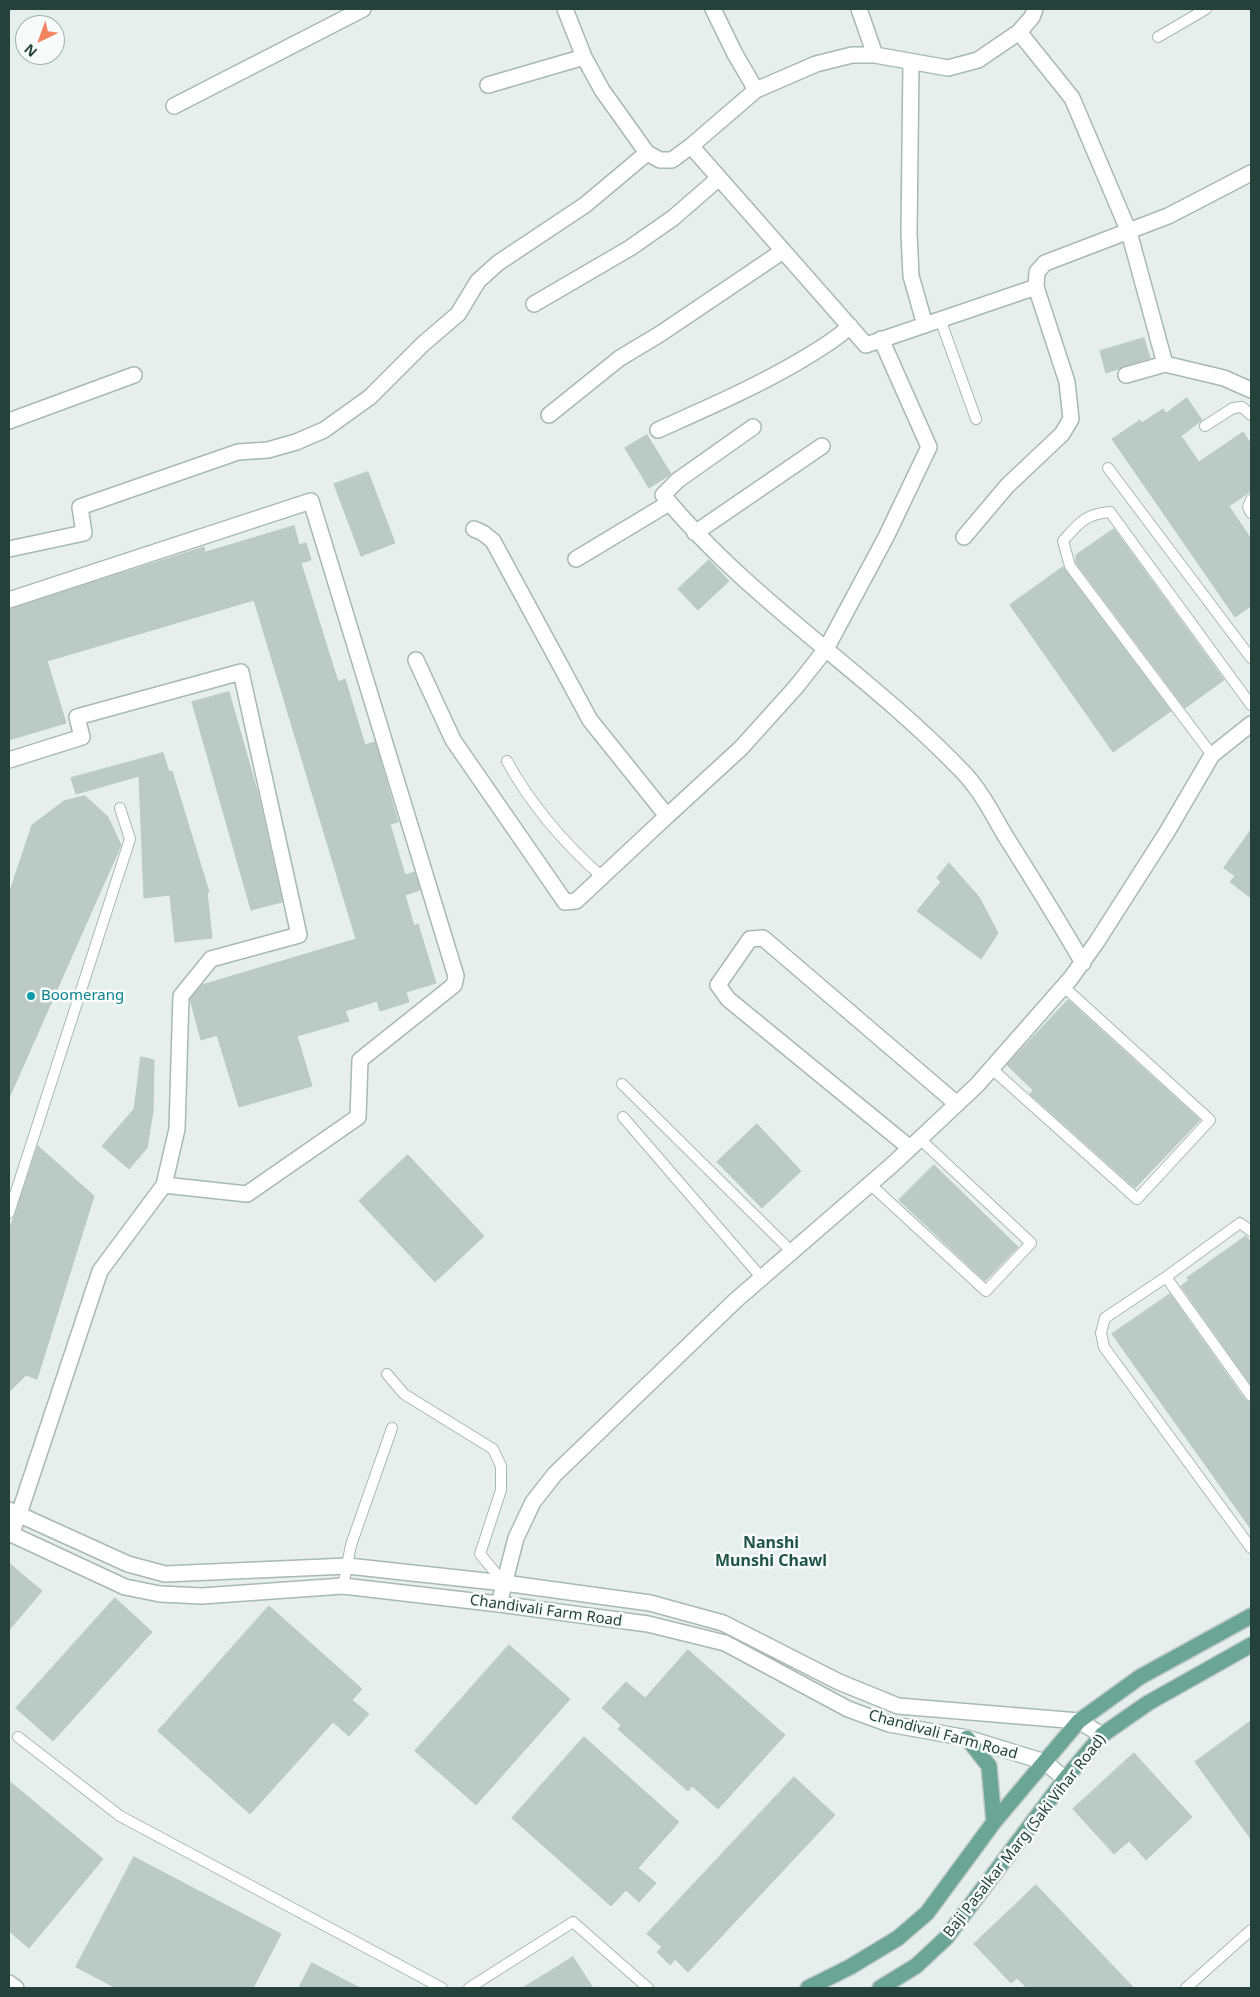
<!DOCTYPE html>
<html>
<head>
<meta charset="utf-8">
<style>
  body { margin:0 }
  #map { position:relative; width:1260px; height:1997px; overflow:hidden; background:#e6efeb; font-family:"Noto Sans",sans-serif }
  canvas { display:block }
  .frame { position:absolute; inset:0; border:10px solid #24423a; pointer-events:none }
  .north { position:absolute; left:15px; top:15px; width:50px; height:50px; box-sizing:border-box; background:#f7fbf9; border:1px solid #a3b1ad; border-radius:50%; rotate:222deg; font-size:14px; font-weight:700; line-height:20px; text-align:center; color:#24423a }
  .north::after { content:''; display:block; margin:auto; width:18px; height:22px; background:#f4845f; clip-path:polygon(50% 0,100% 100%,50% 72%,0 100%) }
</style>
</head>
<body>
<div id="map">
<canvas width="1260" height="1997"></canvas>
<div class="frame"></div>
<div class="north">N</div>
</div>
<script>
const c = document.querySelector('canvas').getContext('2d');
c.lineJoin = 'round';
function fill(path, color) {
  c.fillStyle = color;
  c.fill(path, 'evenodd');
}
function stroke(path, color, width, dash) {
  c.strokeStyle = color;
  c.lineWidth = width;
  c.lineCap = dash ? 'butt' : 'round';
  c.setLineDash(dash || []);
  c.stroke(path);
}
function write(font, color, halo, rows, align = 'center') {
  c.font = font + ' "Noto Sans",sans-serif';
  c.lineWidth = 5;
  c.setLineDash([]);
  c.textBaseline = 'middle';
  c.strokeStyle = halo;
  c.fillStyle = color;
  for (const [text, x, y, turn = 0] of rows) {
    c.save();
    c.translate(x, y);
    c.rotate((+turn || 0) * Math.PI / 180);
    c.textAlign = isNaN(turn) ? turn : align;
    if (halo) c.strokeText(text, 0, 0);
    c.fillText(text, 0, 0);
    c.restore();
  }
}
const building = new Path2D(`
  M1144,338l6,20 -44,15 -6,-22z
  M1187,398l15,22 -21,16 18,26 44,-30 8,12v47l-22,15 22,33v67l-16,11 -123,-178 28,-19 2,3 21,-14 3,4z
  M647,435l24,39 -22,14 -24,-40z
  M368,472l27,71 -34,13 -27,-72z
  M294,526l5,19 7,-2 5,17 -10,3 37,119 7,-3 20,66 10,-3 23,80 -8,2 15,51 10,-3 5,18 -15,5 9,31 4,-2 18,59 -30,9 3,10 -29,9 -3,-10 -32,10 4,10 -52,15 15,50 -73,21 -22,-72 -16,5 -11,-41 12,-14 154,-46 -102,-339 -207,61 19,62 -57,17v-131l195,-62 1,5z
  M1114,529l110,151 -39,28 -109,-145v-8z
  M709,560l20,21 -31,29 -20,-21z
  M1063,567l108,144 -58,41 -103,-147z
  M229,692l29,102 24,108 -31,8 -59,-208z
  M163,753l6,19 3,-1 37,121h-2l5,46 -37,4 -5,-47 -26,3 -5,-122 -63,18 -5,-16z
  M85,796l23,21 13,28 -112,253v-204l23,-69 32,-24z
  M1251,830v68l-21,-16 5,-6 -11,-8z
  M949,863l30,34 19,36 -17,26 -64,-48 24,-29 -4,-4z
  M1068,1000l132,120 -65,68 -105,-94 3,-4 -26,-25z
  M141,1057l13,3 -1,51 -6,37 -18,21 -27,-23 32,-37z
  M757,1124l44,47 -39,37 -45,-46z
  M38,1146l56,50 -57,183 -11,-4 -17,17v-161z
  M408,1155l76,81 -49,46 -76,-81z
  M934,1165l84,82 -33,34 -86,-81z
  M1246,1236l5,7v142l-70,-99 8,-6 -2,-2z
  M1170,1294l75,106 6,3v126l-139,-195z
  M9,1563l33,28 -33,39z
  M115,1598l37,34 -99,109 -37,-33z
  M269,1606l93,83 -10,11 17,14 -20,22 -16,-14 -83,92 -92,-83z
  M509,1645l61,54 -94,106 -61,-54z
  M688,1650l97,85 -67,74 -26,-23 -4,5 -70,-62 3,-4 -19,-17 24,-26 19,16z
  M1251,1721v118l-56,-77z
  M584,1737l95,85 -41,46 18,15 -17,19 -13,-12 -15,16 -99,-88z
  M1134,1753l58,64 -46,43 -17,-19 -15,13 -41,-45z
  M794,1777l41,38 -147,157 -13,-13 -5,6 -13,-13 5,-5 -15,-13z
  M9,1781l94,78 -74,89 -20,-17z
  M134,1857l147,77 -28,54h-137l-40,-21z
  M1036,1885l98,103h-107l-10,-10 -6,5 -37,-39z
  M573,1957l20,31h-70z
  M312,1963l48,25h-61z`);
const service = new Path2D(`
  M1158,37l48,-28
  M940,319l36,100
  M1205,426l28,-18 9,-1 9,8
  M1108,468l143,190
  M1251,500l-3,7 3,6
  M1212,755l-142,-189 -7,-25c16,-18 22,-27 47,-29l141,193
  M507,761c24,44 58,83 95,116
  M992,1069l145,130 73,-79 -146,-133
  M622,1084l169,167
  M623,1117l138,160
  M870,1184l116,107 45,-48 -111,-104
  M9,1213l121,-374 -10,-31
  M1166,1277l74,-54 11,8
  M387,1374l17,20 89,55 8,17v24l-21,64 24,29
  M1251,1396l-85,-119 -61,41 -4,15 3,14 147,201
  M343,1586l8,-41 41,-117
  M18,1737l102,79 322,172
  M469,1988l104,-66 75,66
  M1186,1988l65,-58`);
const minor = new Path2D(`
  M565,9l19,48 18,33 45,63 13,7h12l19,-14 65,-56 60,-26 36,-9h23l73,13 30,-8 41,-28 13,-15 3,-8
  M713,9l22,45 21,36
  M859,9l16,46
  M1019,32l53,66 57,134 36,132
  M911,63l-2,170 2,43 14,49
  M488,85l96,-28
  M174,106l189,-97
  M691,146l175,199 170,-58 1,-15 8,-9 123,-47 83,-43
  M534,304l96,-56 43,-30 46,-40
  M1126,375l39,-11 59,14 27,12
  M549,415l71,-57 40,-24 123,-83
  M9,421l125,-46
  M753,427l-75,53 -15,15c86,105 205,178 299,276 18,18 31,44 44,66 26,41 52,83 77,126
  M658,430c49,-22 98,-43 145,-71 16,-10 33,-19 47,-33
  M474,529l9,4 10,8 97,179 77,96 74,-68 55,-61 30,-38 60,-112 43,-90 -48,-108
  M695,533l127,-87
  M964,537l43,-51 55,-52 9,-15 -4,-37 -31,-95
  M9,549l75,-16 -4,-26 158,-55 30,-2 28,-8 28,-12 46,-33 53,-53 35,-30 20,-33 20,-18 87,-58 62,-52
  M576,559l93,-56
  M9,600l302,-99 145,475 -2,9 -94,75 -2,57 -111,77 -83,-9
  M416,660l37,80 112,162 11,-1 91,-85
  M9,760l73,-23 -5,-20 164,-45 58,263 -88,24 -30,37 -4,133 -13,56 -64,86 -81,243 -8,20
  M910,1148l-182,-149 -10,-14 32,-46 13,-1 194,166
  M499,1604l17,-66 17,-36 22,-28 181,-174 156,-135 85,-80 94,-107 25,-35 71,-111 45,-77 39,-31
  M9,1983l7,5`);
const tertiary = new Path2D(`
  M9,1510l119,54 37,10 183,-8 156,17 146,20 73,20 116,59 59,24 181,15 23,14
  M9,1533l116,54 35,7 42,2 141,-10 156,18 149,20 77,19 123,66 41,15 78,14 78,24 20,17`);
const primary = new Path2D(`
  M967,1738l22,28 5,56
  M808,1988l42,-21 48,-29 29,-25 67,-91 85,-101 61,-44 111,-61
  M880,1988l36,-22 30,-28 119,-159 37,-44 46,-32 103,-58`);
const markers = [
  [31,996,5,"#0f9aa8"]
];
const cultureNames = [
  ["Boomerang",41,996]
];
const streetNames = [
  ["Chandivali Farm Road",546,1611,8],
  ["Chandivali Farm Road",943,1735,15],
  ["Baji Pasalkar Marg (Saki Vihar Road)",1025,1836,-52]
];
const neighbourhoodNames = [
  ["Nanshi",771,1543],
  ["Munshi Chawl",771,1561]
];
fill(building, '#bbcac4');
stroke(building, '#b8c9c2', 1);
stroke(service, '#a8b8b2', 12);
stroke(minor, '#a8b8b2', 18);
stroke(tertiary, '#a8b8b2', 18);
stroke(primary, '#c2cac8', 18);
stroke(service, '#fff', 10);
stroke(minor, '#fff', 15);
stroke(tertiary, '#fff', 15);
stroke(primary, '#6aa596', 15);
for (const [x, y, r, color] of markers) {
  const dot = new Path2D();
  dot.arc(x, y, r, 0, 2 * Math.PI);
  c.fillStyle = color;
  c.fill(dot);
  stroke(dot, '#f7fbf9', 2);
}
write('15px', '#0d838f', '#f7fbf9', cultureNames, 'left');
write('15px', '#24423a', '#f7fbf9', streetNames);
write('bold 16px', '#1f5548', '#f7fbf9', neighbourhoodNames);
</script>
</body>
</html>
